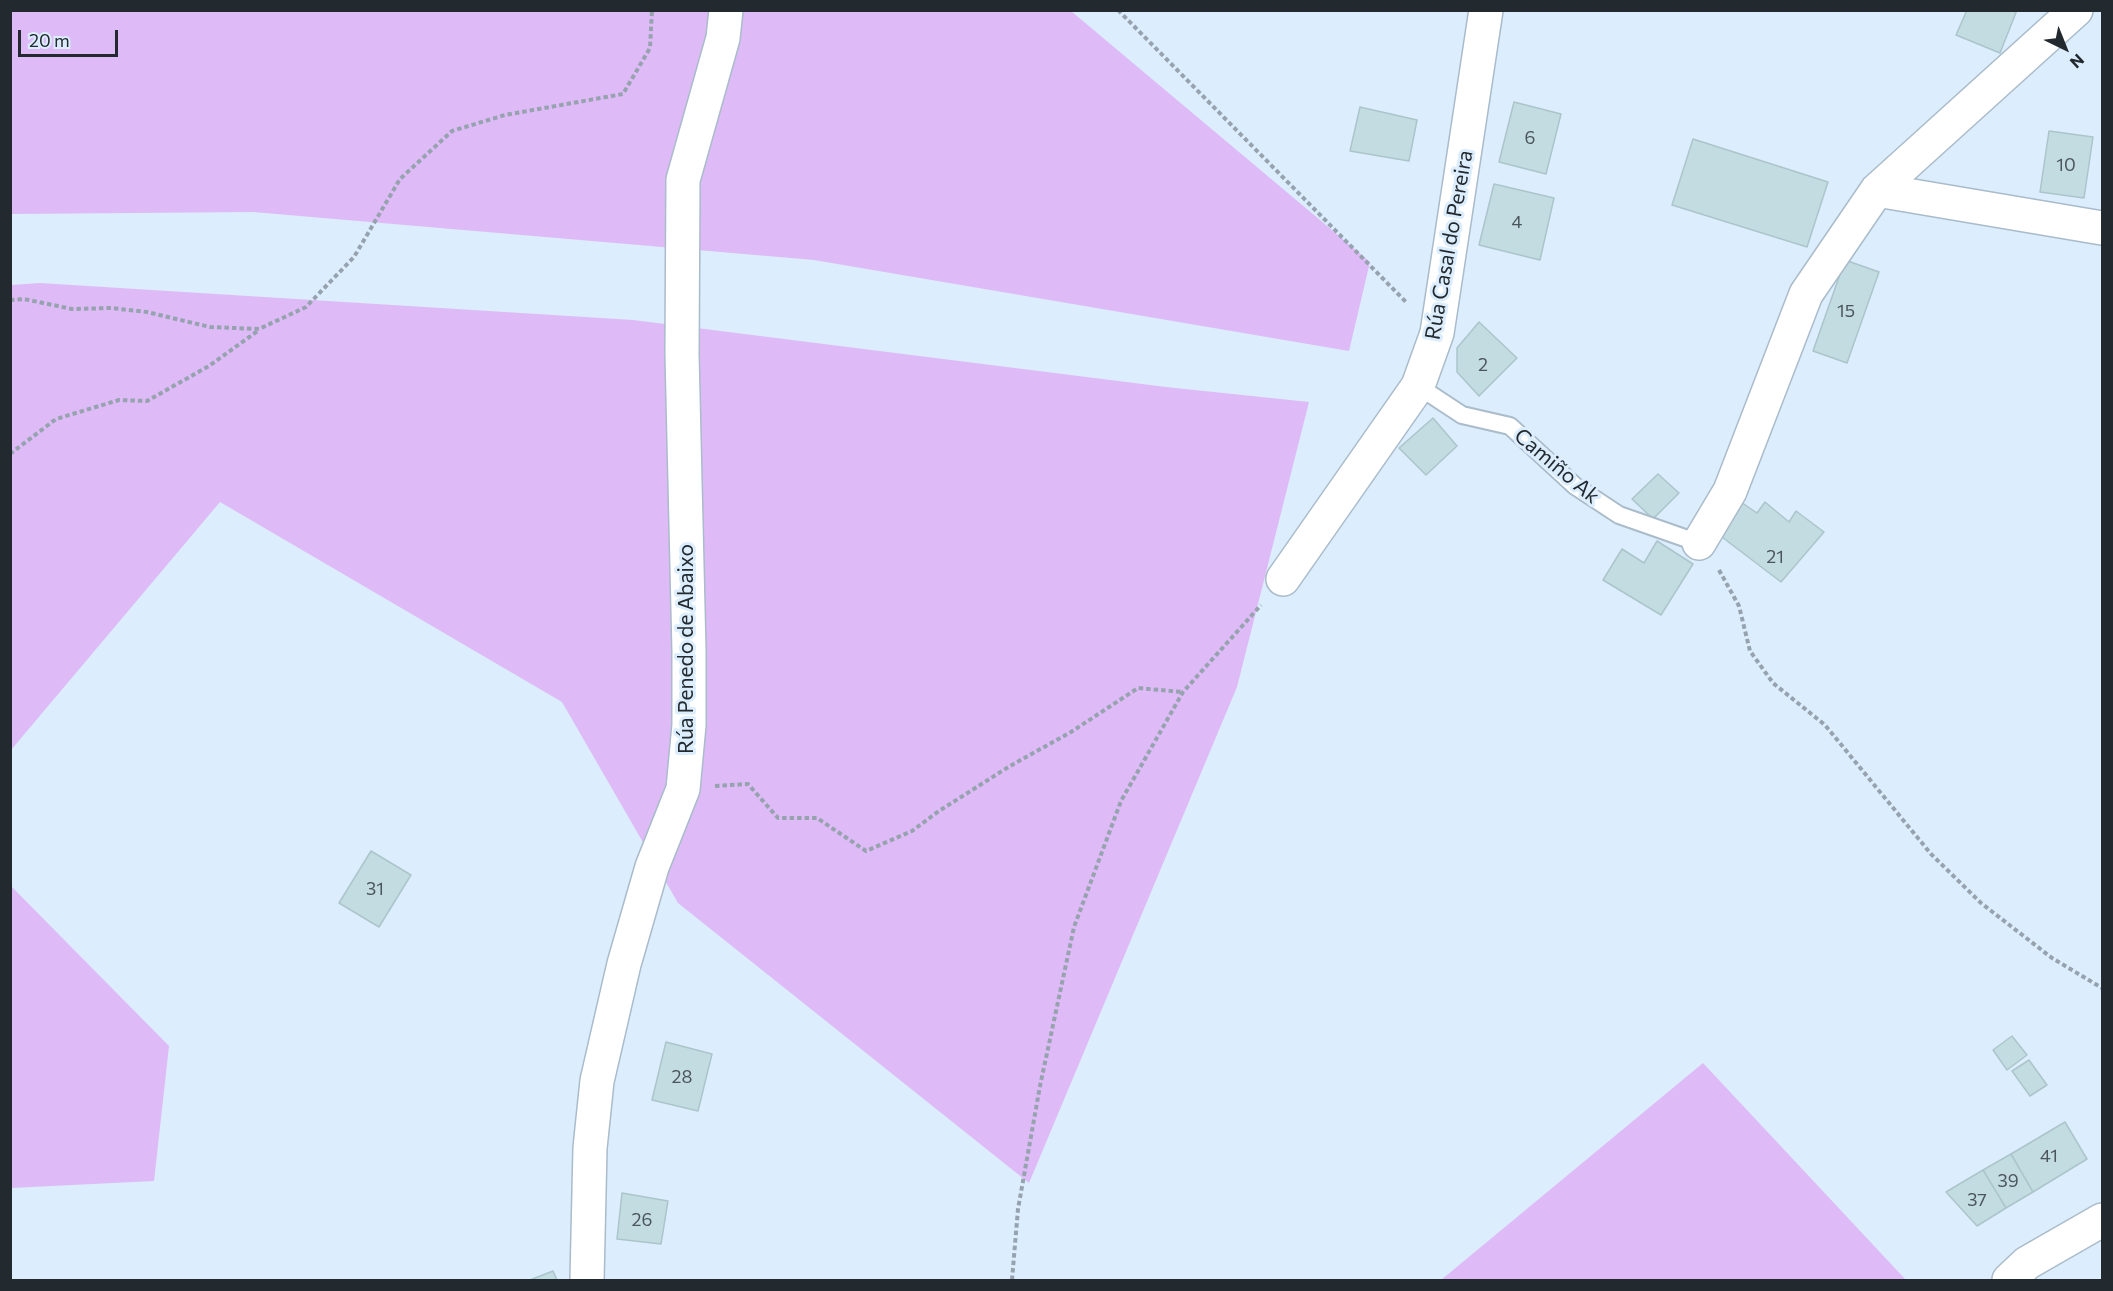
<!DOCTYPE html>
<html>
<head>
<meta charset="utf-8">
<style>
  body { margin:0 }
  #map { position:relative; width:2113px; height:1291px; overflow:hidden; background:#dcedfd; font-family:Commissioner,sans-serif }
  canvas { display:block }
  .frame { position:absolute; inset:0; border:12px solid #232a2f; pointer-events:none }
  .north { position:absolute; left:2035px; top:18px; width:60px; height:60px; -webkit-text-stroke:4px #dcedfd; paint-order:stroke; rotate:137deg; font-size:16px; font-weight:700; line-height:24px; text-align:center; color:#232a2f }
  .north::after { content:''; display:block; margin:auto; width:21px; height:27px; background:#232a2f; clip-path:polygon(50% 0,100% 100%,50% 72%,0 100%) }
  .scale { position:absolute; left:18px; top:30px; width:100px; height:27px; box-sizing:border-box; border:3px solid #232a2f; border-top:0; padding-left:8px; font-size:18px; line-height:21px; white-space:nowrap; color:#232a2f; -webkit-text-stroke:4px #dcedfd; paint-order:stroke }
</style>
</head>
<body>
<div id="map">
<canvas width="2113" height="1291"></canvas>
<div class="frame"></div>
<div class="north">N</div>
<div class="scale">20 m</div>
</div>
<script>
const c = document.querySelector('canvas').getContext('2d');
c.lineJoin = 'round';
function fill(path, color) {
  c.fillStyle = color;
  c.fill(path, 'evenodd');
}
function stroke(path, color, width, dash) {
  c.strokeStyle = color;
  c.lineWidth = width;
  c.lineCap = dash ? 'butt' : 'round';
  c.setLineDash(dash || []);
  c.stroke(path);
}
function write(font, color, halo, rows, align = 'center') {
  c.font = font + ' Commissioner,sans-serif';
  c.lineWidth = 6;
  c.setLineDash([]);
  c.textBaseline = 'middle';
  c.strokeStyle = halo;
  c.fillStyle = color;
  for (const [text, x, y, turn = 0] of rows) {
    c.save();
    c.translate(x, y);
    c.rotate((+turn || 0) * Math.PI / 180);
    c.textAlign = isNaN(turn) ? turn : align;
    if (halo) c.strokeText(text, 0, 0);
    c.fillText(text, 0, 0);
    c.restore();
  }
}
const green = new Path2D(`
  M10,11h1061l299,251 -21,89 -535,-91 -561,-48 -242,2z
  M40,283l593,37 533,67 143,15 -72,285 -208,496 -351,-280 -116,-201 -342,-200 -209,248v-465z
  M10,885l159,161 -15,135 -143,7z
  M1703,1063l203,217h-465z`);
const building = new Path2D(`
  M1967,10h50l-17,43 -44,-18z
  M1514,102l47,12 -15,60 -47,-12z
  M1360,107l57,13 -8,41 -59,-10z
  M2049,131l44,6 -9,61 -44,-6z
  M1693,139l135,43 -21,65 -135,-42z
  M1494,184l60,14 -14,62 -61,-15z
  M1845,260l34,12 -32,91 -34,-12z
  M1479,322l38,36 -38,38 -22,-24v-24z
  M1433,418l24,28 -31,29 -27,-27z
  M1658,474l21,19 -26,26 -21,-20z
  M1735,498l22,15 8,-11 24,20 7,-11 28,21 -43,50 -67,-51z
  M1657,541l36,23 -32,51 -58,-35 19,-31 22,14z
  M371,851l40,24 -32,52 -40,-24z
  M2012,1036l15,19 -20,15 -14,-20z
  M666,1042l46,12 -14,57 -46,-11z
  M2029,1060l18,25 -17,11 -18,-25z
  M2065,1122l22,37 -54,33 -22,-38z
  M2011,1154l22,38 -27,16 -23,-38z
  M1983,1170l23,38 -29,18 -31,-34z
  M622,1193l46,8 -7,43 -44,-5z
  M553,1271l4,9h-27z`);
const path = new Path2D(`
  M1118,10l288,292
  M10,300l14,-1 48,10 39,-1 36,4 63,15 49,2 47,-22 48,-50 46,-78 52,-48 53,-16 118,-21 27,-46 2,-38
  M10,454l46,-35 63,-19 28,1 62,-35 50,-36
  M1719,570l20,36 11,45 23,32 52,42 106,129 50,49 71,55 50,30
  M715,786l33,-2 30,34h39l49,33 46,-20 27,-20 71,-45 61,-34 67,-44 45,4
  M1012,1280l6,-71 22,-123 34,-159 47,-126 62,-109 78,-87`);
const lane = new Path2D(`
  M1418,386l44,29 48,11 65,60 44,29 80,28`);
const street = new Path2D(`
  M1877,190l225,38
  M1699,543l31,-52 76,-197 71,-104 199,-180
  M1283,579l135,-193 19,-53 49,-323
  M587,1280l3,-132 7,-67 27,-117 28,-97 31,-78 6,-64v-74l-7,-297 1,-174 40,-142 3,-28`);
const secondary = new Path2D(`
  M2009,1280l18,-17 75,-43`);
const numberNames = [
  ["6",1530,138],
  ["10",2066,165],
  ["4",1517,222],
  ["15",1846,311],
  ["2",1483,365],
  ["21",1775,557],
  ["31",375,889],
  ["28",682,1077],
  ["41",2049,1156],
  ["39",2008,1181],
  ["37",1977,1200],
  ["26",642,1220]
];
const streetNames = [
  ["Rúa Casal do Pereira",1449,245,-80],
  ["Camiño Ak",1557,466,40],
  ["Rúa Penedo de Abaixo",686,649,-90]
];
fill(green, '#debbf7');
fill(building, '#c2dce1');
stroke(building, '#abc5ca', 1.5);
stroke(lane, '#aabbca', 20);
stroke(street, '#aabbca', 36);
stroke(secondary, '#aabbca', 36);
stroke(path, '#96a3af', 4, [4.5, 3]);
stroke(lane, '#fff', 16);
stroke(street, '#fff', 33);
stroke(secondary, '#fff', 33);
write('18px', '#4b565c', null, numberNames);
write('21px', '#232a2f', '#dcedfd', streetNames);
</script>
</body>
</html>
